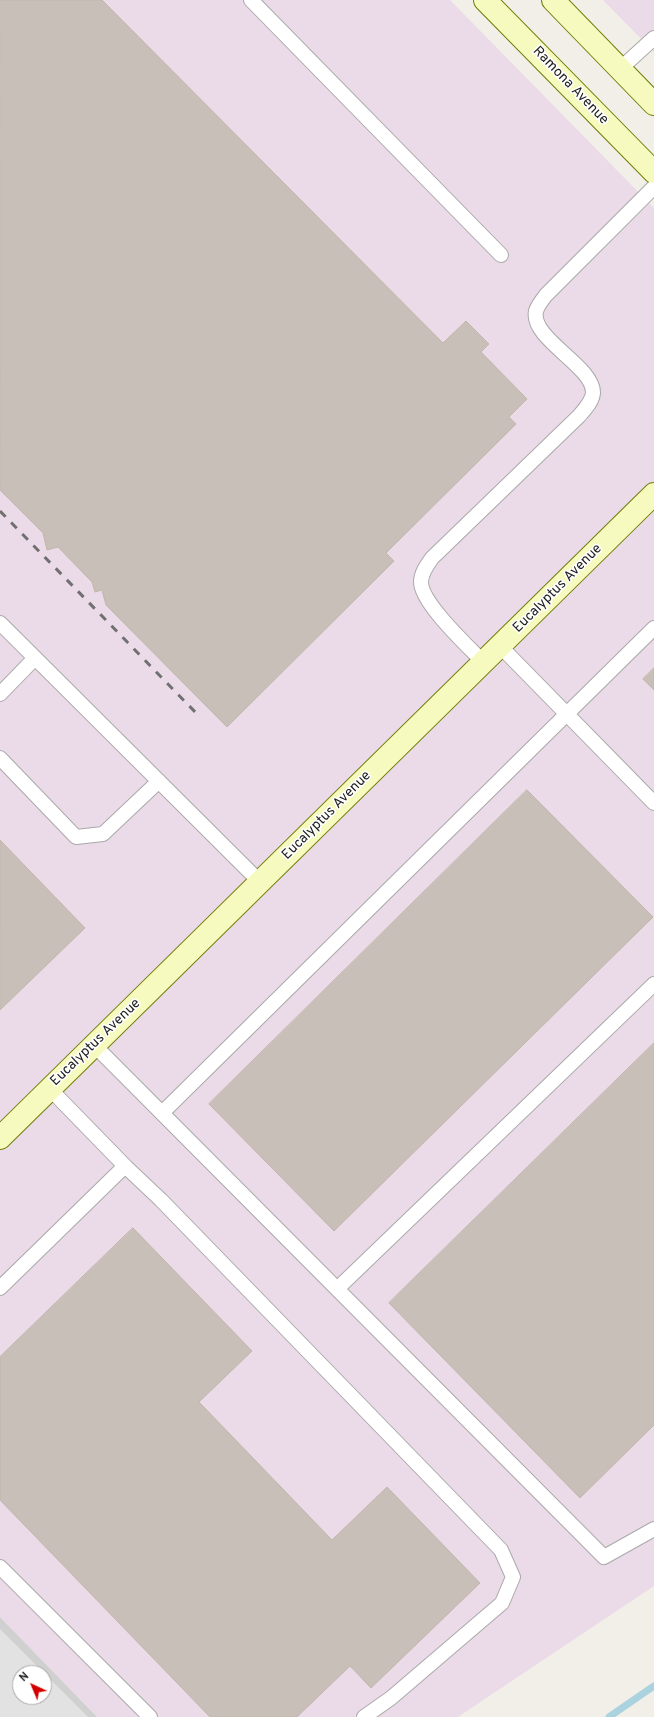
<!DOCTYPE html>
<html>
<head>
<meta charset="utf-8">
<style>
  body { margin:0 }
  #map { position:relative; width:654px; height:1717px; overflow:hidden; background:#f2efe9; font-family:Overpass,sans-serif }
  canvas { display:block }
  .north { position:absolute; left:12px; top:1665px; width:40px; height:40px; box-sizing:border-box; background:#fff; border:1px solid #a7a7a7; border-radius:50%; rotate:316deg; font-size:11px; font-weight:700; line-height:16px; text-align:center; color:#222 }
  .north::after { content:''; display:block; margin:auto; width:14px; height:18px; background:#d40000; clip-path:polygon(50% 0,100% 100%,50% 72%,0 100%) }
</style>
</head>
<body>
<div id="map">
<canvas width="654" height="1717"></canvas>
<div class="north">N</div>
</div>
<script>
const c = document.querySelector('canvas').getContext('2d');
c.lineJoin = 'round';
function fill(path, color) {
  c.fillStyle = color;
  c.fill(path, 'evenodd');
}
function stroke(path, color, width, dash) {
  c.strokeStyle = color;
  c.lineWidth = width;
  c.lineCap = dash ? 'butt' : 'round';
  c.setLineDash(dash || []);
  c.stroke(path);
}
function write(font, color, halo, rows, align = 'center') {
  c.font = font + ' Overpass,sans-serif';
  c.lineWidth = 3;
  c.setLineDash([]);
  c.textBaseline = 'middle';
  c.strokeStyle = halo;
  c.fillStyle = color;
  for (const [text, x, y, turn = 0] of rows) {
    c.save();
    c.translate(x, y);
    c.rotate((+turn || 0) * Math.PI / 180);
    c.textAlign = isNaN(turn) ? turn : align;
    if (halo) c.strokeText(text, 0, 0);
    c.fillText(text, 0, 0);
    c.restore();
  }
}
const industrial = new Path2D(`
  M0,0h450l204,208v1378l-196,131h-361l-97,-100z
  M603,0h51v52z`);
const religious = new Path2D(`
  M0,1617l97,100h-97zM20,1673h24v24h-24z`);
const parking = new Path2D(`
  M0,1629l88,88h-88zM20,1673h24v24h-24z`);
const stream = new Path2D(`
  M609,1717l45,-31`);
const building = new Path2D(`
  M0,0h102l341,343 23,-22 23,23 -8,8 46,47 -18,18 7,7 -130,129 8,8 -167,166 -121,-122 -4,-15 -7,2 -3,-10 -34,-35 -11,3 -4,-17 -43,-43z
  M654,668v22l-11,-11z
  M527,790l126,127 -319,314 -125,-127z
  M0,840l85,88 -85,82z
  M654,1043v382l-74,73 -191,-195z
  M133,1228l119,123 -53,51 133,138 55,-53 93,96 -109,105 -21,-22 -53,51h-87l-210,-217v-143z`);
const lane = new Path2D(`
  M251,0l250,255
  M620,69l34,-31
  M0,623l260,259
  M500,646l154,157
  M483,662c-15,-16 -62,-59 -62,-80 0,-9 6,-17 11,-24l147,-142c6,-7 13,-14 14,-23 1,-27 -63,-54 -57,-82 2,-6 6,-11 10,-16l108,-108
  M0,694l35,-36
  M0,758l76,79 27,-3 56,-53
  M94,1045l510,512 50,-28
  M162,1113l492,-485
  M125,1166l36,34 340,350 12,27 -11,26 -111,95 -27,19
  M0,1288l125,-122 -75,-77
  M337,1289l317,-305
  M0,1567l150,150`);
const secondary = new Path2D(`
  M485,0l169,172
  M553,0l101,104
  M0,1138l654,-644`);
const rail = new Path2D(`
  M0,511l199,205`);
const streetNames = [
  ["Ramona Avenue",570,86,46],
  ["Eucalyptus Avenue",558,589,-45],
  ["Eucalyptus Avenue",327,816,-45],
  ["Eucalyptus Avenue",96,1043,-44]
];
fill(industrial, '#ebdbe8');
fill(religious, '#d0d0d0');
fill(parking, '#e2e2e2');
stroke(stream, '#aad3df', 7);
fill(building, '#c7bfb8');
stroke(building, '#c4b6ab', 1);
stroke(lane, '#a9a9a9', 16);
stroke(secondary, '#707d05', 24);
stroke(lane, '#fff', 14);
stroke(secondary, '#f7fabf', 22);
stroke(rail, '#707070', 3, [8, 8]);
write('14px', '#222', '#fff', streetNames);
</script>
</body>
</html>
